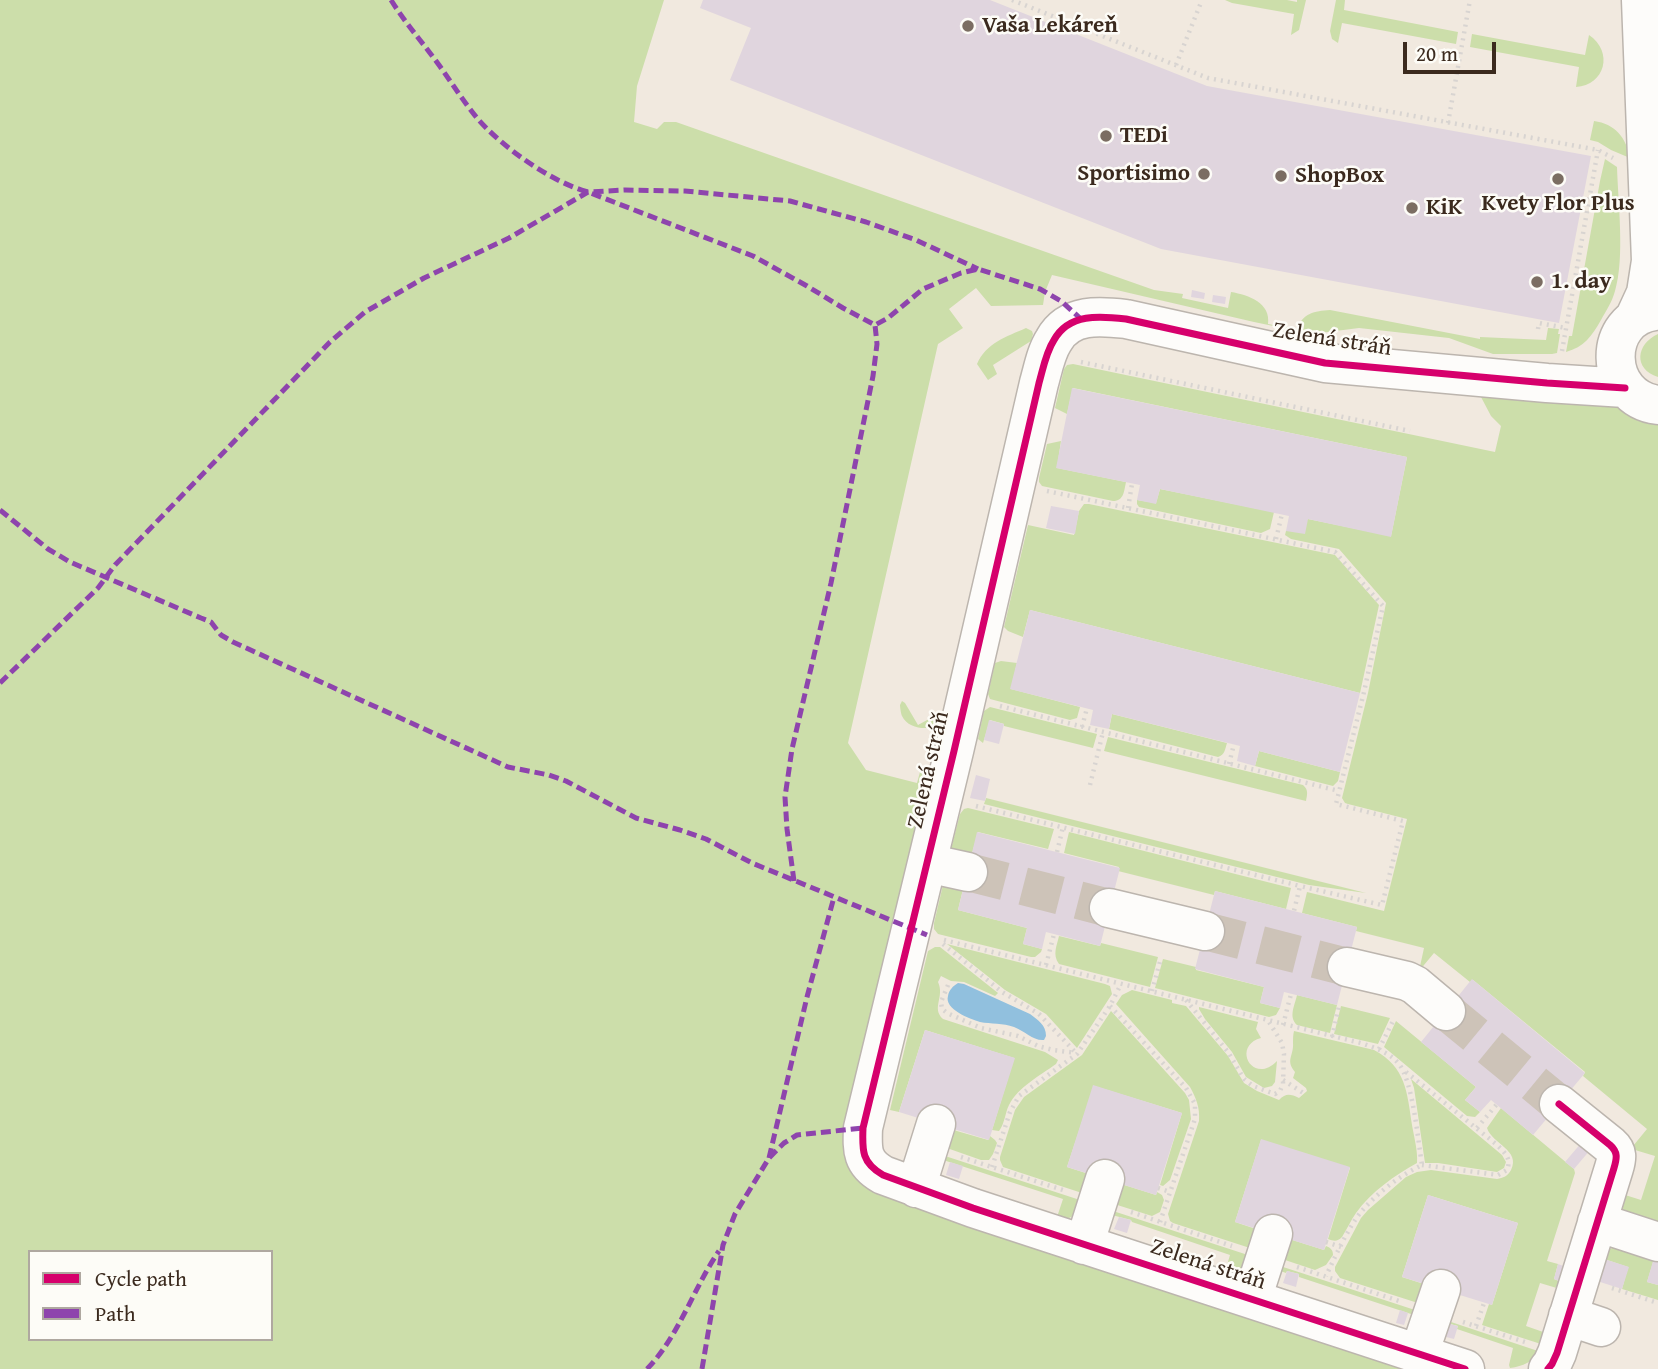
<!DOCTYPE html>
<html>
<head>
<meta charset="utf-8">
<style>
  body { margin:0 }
  #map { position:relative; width:1658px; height:1369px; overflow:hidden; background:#f1e9df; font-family:"Gentium Book Plus",serif }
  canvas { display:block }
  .legend { position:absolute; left:28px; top:1250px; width:245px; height:91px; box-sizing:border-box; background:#fdfcf7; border:2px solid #afa8a0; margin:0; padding:9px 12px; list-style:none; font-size:21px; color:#3b2a1e }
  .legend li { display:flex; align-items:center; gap:14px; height:35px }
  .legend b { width:35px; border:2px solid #afa8a0 }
  .scale { position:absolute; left:1403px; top:42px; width:93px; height:32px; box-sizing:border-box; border:4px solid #3b2a1e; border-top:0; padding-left:9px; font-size:21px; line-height:24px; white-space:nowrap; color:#3b2a1e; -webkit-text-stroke:5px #fdfcf7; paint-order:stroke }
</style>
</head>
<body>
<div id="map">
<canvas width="1658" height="1369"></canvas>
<ul class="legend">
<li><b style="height:9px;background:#d6006c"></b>Cycle path</li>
<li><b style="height:9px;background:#8e44ad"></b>Path</li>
</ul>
<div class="scale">20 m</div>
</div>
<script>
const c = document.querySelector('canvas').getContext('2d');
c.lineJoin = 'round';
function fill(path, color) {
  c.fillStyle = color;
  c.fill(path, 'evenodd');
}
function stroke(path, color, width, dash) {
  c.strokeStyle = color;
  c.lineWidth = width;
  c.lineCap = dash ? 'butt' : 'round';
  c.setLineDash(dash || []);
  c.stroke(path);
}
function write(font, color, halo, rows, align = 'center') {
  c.font = font + ' "Gentium Book Plus",serif';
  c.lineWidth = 5;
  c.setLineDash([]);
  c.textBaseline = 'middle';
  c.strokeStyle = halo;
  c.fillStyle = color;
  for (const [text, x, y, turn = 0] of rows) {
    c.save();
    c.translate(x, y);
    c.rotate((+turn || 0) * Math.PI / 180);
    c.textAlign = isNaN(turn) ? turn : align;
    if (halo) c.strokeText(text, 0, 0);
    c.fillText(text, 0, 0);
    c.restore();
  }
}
const green = new Path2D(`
  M0,0h664l-27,86 -3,36 23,7 7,-7h12l478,168 29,4 -1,4 46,10 3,-16c18,3 40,11 37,32l29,5c6,-16 17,-18 33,-19l150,29v-2l66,3 2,-12 11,1 -1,5h2l-3,19 -5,1h-59l-44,-16 -90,-10 -47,6 -58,-12 -202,-47 -7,17 -2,13 -52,1 -15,-18 -27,21 14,19 -25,16 -90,399 18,27 51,13 3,-11 7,2 5,4 -82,379 573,212h-1423zM30,1252h241v87h-241z
  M1225,0h62l10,2v-2h9l-7,30 -8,5 3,-21 -62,-11z
  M1336,0h9l-1,10 114,22 -2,12 -114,-21 -4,20 -6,-4 -2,-8z
  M1472,34l113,21 4,-20c25,17 16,50 -13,52l3,-20 -109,-20z
  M1594,121c21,3 32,16 36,37l-19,-8 -13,-8 -8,-2z
  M1605,159l12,8c1,35 8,91 -2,124 -3,11 -9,20 -14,29 -9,16 -17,27 -35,32l3,-16h3l28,-155z
  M1026,328l6,3 1,3 -2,7 -38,24 4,9 -9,6 -11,-16c9,-21 29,-27 49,-36z
  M1658,334v43c-25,-8 -22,-33 0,-43z
  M1073,364l422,88 6,-26 -10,-10 -10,-19 82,-1 95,18v814l-34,-14 -4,-8 2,-12 19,6 14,-44 -20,-6 -2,-4 14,-17 -64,-53 2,-4 -112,-92 -3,2 -36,-29 -15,18 5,-23 -68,-17 1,-4 -55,-14 5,-21 77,19 23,-92 -59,-15 -3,-1 -3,-5 26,-105 18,-90 -47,-54 -48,-10 -6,-4 1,-4 22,-12 83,17 16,-79 -334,-69 -6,26 -12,-6 9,-39 3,-4z
  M1061,441l-4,27 69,14c-2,9 -2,19 -13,19l-71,-15 -3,-4v-4l8,-34z
  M1160,489l114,23 -4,17 -9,4 -122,-26 -2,-3v-4l19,3z
  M1084,504h5l246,51 44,50 -19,88 -330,-83 -7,27 -15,-6 -4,-4 24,-102 46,10 5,-24z
  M1001,661l16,2 -6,26 69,18 -3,11 -7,2 -80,-21 -2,-5 7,-31z
  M902,701l3,2 13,22 20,-11 6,3v7c-12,6 -35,7 -42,-8 -1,-2 -2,-9 -2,-11z
  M990,707l107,27 -4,14 -89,-22v-2l-14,-4 -7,23 -5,-4 6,-28z
  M1112,714l115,29c-2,6 -2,12 -9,14l-109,-28z
  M1108,737l195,48c6,5 4,10 3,16l-202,-50z
  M1259,751l81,21 -2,9 -5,5 -78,-20z
  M986,798l380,95 -57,-8 -325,-81z
  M968,808l86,21 -6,20 -70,-17 -7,26 -20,-9 9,-35 4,-5z
  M1069,832l222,56 -5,21 -71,-18 -1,4 -96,-24 1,-4 -55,-14z
  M943,885h21l-6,25 69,18 -4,16 19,5 -1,3 -6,5h-4l-93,-23 -4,-5v-6z
  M1059,936l41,10 1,-3 57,14 -8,30 -91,-23c-7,-9 -2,-19 0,-28z
  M947,944l158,40 5,2 2,8 -35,54 -31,-34 -41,-24z
  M935,947h5l58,46 -3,3 -31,-14 -13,-1 -10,-5 -3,6c7,15 -7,26 5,37l102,33 13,8 -2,4c-15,11 -38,23 -47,41 -4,8 -4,18 -10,26l-7,-1 22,-72 -89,-28 -26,82 -9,-2 37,-155 1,-4z
  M1163,959l33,8v3l68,17 -4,16 20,5 -4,7 -7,2 -114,-29z
  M1132,990l40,10v3l14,3 42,50 16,27 13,8 22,9c7,-7 11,-6 20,-2l8,-7 -1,-3 -13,-10 2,-6c-10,-12 -1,-16 -2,-29 0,-4 0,-8 1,-12l80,19c32,17 33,42 38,75 2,12 6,26 5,38 -22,12 -46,29 -61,50 -5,7 -9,16 -14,24 -5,5 -8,4 -14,2l22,-71 -89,-28 -26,82 24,8 -6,19 -80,-26 -3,-2 -2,-7 31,-93c1,-14 -3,-23 -9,-34l-74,-83 6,-9z
  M1297,995l40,10 -7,28 -33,-8c-9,-8 -2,-20 0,-30z
  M1341,1006l49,12 -12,26 -44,-10z
  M1199,1007l59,15 -2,7 5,9c-30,8 -8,48 16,23l-2,21 -3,4 -8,2 -18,-11 -14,-25 -27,-33 -6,-10z
  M1111,1011l74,82 4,7 2,19 -21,61 -7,6 -3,-1 22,-72 -88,-27 -27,81 25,8 -7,19 -82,-27 -3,-7v-3l15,-47 9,-13 58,-42z
  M1396,1021l80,66 -11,13 15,12 -5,5 -8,-1 -83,-69z
  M1411,1079l91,76 4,7 -2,6 -7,4 -59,-9h-13l-11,-75z
  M1501,1108l73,61 1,4 -28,88 11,3 -4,15 10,4 -4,6 -20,-6 -14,43 20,7 -2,12 -62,-20 7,-21 3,1 26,-82 -90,-28 -26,82 25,8 -6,19 -81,-26 -5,-7v-4l26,-49 7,-8 38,-33 11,-5 14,-2 66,9c6,-1 11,-3 14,-9 10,-20 -19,-26 -24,-42z
  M950,1129l38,11 2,-4 5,4 2,3 -4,11 -4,6h-8l-37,-13z
  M942,1155l141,46c-6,12 -12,21 -27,19l7,-21 -123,-40z
  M1118,1183l38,12 1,-3 5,3 2,5 -4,12 -8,4 -41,-13z
  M1110,1210l141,46c-8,15 -9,19 -27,19l6,-20 -98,-33 -1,-2 -23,-6z
  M1286,1238l38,12 2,-4c5,2 7,4 7,9l-7,10 -11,5 -36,-12z
  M1616,1246l39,10 -8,26 11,3v15l-36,-11 6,-22 -27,-9 3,-6z
  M1277,1265l141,46 -1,5 -118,-39v-3l-12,-3 -1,2 -11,-4z
  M1451,1322l90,30c-10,10 -17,14 -31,16l-1,-3 4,-17 -56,-19 1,-3 -8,-2z`);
const water = new Path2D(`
  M958,983l6,1 66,30c8,6 16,11 16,22l-2,4c-11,1 -19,-9 -30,-13 -11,-4 -23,-3 -34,-5 -10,-3 -36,-13 -32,-26 1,-6 5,-10 10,-13z`);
const building = new Path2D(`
  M703,0h287l217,86 384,70 -32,167 -398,-74 -431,-169 21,-52 -51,-20z
  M1192,290l13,3 -1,6 -13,-2z
  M1213,295l13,2 -1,7 -13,-2z
  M1072,388l335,69 -16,80 -83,-18 -3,15 -19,-3 3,-15 -129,-27 -4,15 -19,-4 3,-15 -84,-17z
  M1051,506l28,5 -4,23 -29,-6z
  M1030,610l330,83 -20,79 -81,-21 -4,15 -18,-5 3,-15 -128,-32 -3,15 -19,-4 3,-15 -83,-21z
  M989,720l15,4 -5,20 -15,-4z
  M976,775l14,4 -5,22 -15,-3z
  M977,832l143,36 -20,78 -54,-14 -4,17 -19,-5 4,-16 -69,-18z
  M1215,891l142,36 -20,78 -53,-13 -4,16 -20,-5 4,-16 -69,-18z
  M1472,979l113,94 -52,62 -42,-35 -11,12 -15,-12 11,-13 -55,-45z
  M925,1030l90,28 -26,82 -90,-28z
  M1093,1085l89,28 -26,82 -89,-28z
  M1261,1139l89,28 -26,83 -89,-28z
  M1582,1142l9,7 -17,20 -9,-7z
  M950,1162l13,4 -4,13 -13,-4z
  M1428,1195l90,28 -26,82 -90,-28z
  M1119,1217l12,3 -4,13 -13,-4z
  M1657,1247h1v38l-11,-3z
  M1601,1258l28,9 -7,22 -28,-9z
  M1558,1264l8,3 -5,15 -7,-3z
  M1287,1271l12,3 -3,13 -13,-4z
  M1400,1310l8,3 -4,12 -8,-2z
  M1450,1324l8,2 -4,13 -8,-2z`);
const minorTunnel = new Path2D(`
  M968,872l141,36
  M1205,931l142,36
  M1446,1011l113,93`);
const path = new Path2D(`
  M1012,0l196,78 390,72 15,8
  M1176,65l26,-65
  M1448,123l22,-123
  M1538,329l1,-6 27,5
  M1562,351l36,-201
  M1081,362l329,69
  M1047,491l288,61 48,54 -19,86 -28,112 67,17 -21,84 -82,-19
  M1128,508l4,-24
  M1276,539l6,-25
  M1000,706l339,85
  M1082,727l5,-19
  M1229,764l5,-20
  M1090,785l13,-53
  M976,806l324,80 -6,25
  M1057,852l6,-25
  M944,940l417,103c14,5 28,9 38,21 14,18 19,77 23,101 -23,11 -45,28 -61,47 -12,14 -27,47 -35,64
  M943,944l59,48 37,22 38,40
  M1046,965l8,-31
  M948,985l-7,17 1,7 5,4 34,15 37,8 20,10 15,4 23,3
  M1152,991l9,-33
  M1186,1000l42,52 16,27 9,7 22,8 5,-3 3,-7 1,-30 -2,-11 -13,-21
  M1110,1006l76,82 9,16v15l-35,103
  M1283,1025l8,-31
  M1332,1037l7,-31
  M1379,1049l15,-30
  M1406,1072l90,72c8,8 16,14 11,26l-9,5 -76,-10
  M1283,1080l22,14
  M1477,1128l20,-24
  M961,1157l105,34
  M992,1167l18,-55 9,-16 58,-42 33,-48 11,-22
  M1158,1188l12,4
  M1131,1212l101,34
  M1326,1242l15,5
  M1297,1267l105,35
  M1612,1288l46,15
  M1463,1322l62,20
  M1476,1326l8,-23`);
const minor = new Path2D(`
  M1655,311c-54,7 -52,87 3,94
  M1634,319l12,-26 5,-32 -10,-261
  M927,863l41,9
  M1109,908l96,23
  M1347,967l60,14 8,4 31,26
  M916,1188l20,-64
  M1597,1222l61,20
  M1084,1245l21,-66
  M1252,1299l21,-65
  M1568,1316l33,11
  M1419,1354l22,-65
  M1465,1369l-492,-161 -90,-33c-21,-12 -21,-24 -20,-47l91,-377 85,-368c4,-14 7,-31 15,-43 15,-27 46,-24 72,-21l199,44 222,20 78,5
  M1548,1369l4,-5 5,-11 57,-185c3,-10 4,-16 -4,-23l-51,-41`);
const quiet = new Path2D(`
  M391,0c15,24 32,43 48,65 13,18 24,36 38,53 25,29 74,64 111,74l165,64 54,30 36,22 32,17 13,-7 35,-29 38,-16 17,-4 62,20 21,12 20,18
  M0,510l48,39 22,13 131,56 10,4 10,13 12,7 275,125 41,8 17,6 70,37 44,12 26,9 46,24 175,72
  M0,683l98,-95 17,-23 215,-223 35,-30 59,-34 85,-40 79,-46 37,-2 60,1 105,10 76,21 50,18 62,29
  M794,881l-7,-52 -2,-32 7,-48 39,-166 42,-207 4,-32 -2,-19
  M769,1158l38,-161 27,-100
  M647,1369c32,-33 46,-80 72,-118
  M702,1369l21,-124 12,-31 34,-56 15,-15 13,-8 66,-7`);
const cycleway = new Path2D(`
  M1465,1369l-492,-161 -90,-33c-21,-12 -21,-24 -20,-47l91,-377 85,-368c4,-14 7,-31 15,-43 15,-27 46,-24 72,-21l199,44 222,20 78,5
  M1548,1369l4,-5 5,-11 57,-185c3,-10 4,-16 -4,-23l-51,-41`);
const markers = [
  [968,26,7,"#7b6d62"],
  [1106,136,7,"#7b6d62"],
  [1204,174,7,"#7b6d62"],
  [1281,176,7,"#7b6d62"],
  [1558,179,7,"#7b6d62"],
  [1412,208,7,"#7b6d62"],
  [1537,282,7,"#7b6d62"]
];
const poiNames = [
  ["Vaša Lekáreň",982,26],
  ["TEDi",1120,136],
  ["Sportisimo",1190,174,"right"],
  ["ShopBox",1295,176],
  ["Kvety Flor Plus",1558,204,"center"],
  ["KiK",1426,208],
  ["1. day",1551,282]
];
const streetNames = [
  ["Zelená stráň",1332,340,9],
  ["Zelená stráň",929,770,-77],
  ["Zelená stráň",1208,1265,18]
];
fill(green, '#ccdeaa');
fill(water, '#91c0de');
fill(building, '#e0d5de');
stroke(minorTunnel, '#cdc3b8', 38, [38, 19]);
stroke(minor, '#bcb5ae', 41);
stroke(path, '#d8d4d1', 4.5, [2, 5]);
stroke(minor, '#fdfcfa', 38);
stroke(quiet, '#8e44ad', 5, [10, 5]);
stroke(cycleway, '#d6006c', 7);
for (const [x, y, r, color] of markers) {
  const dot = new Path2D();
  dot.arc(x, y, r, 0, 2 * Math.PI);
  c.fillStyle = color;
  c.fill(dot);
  stroke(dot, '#fdfcf7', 2.5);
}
write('bold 23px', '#3b2a1e', '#fdfcf7', poiNames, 'left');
write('23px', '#3b2a1e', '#fdfcf7', streetNames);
</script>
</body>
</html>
